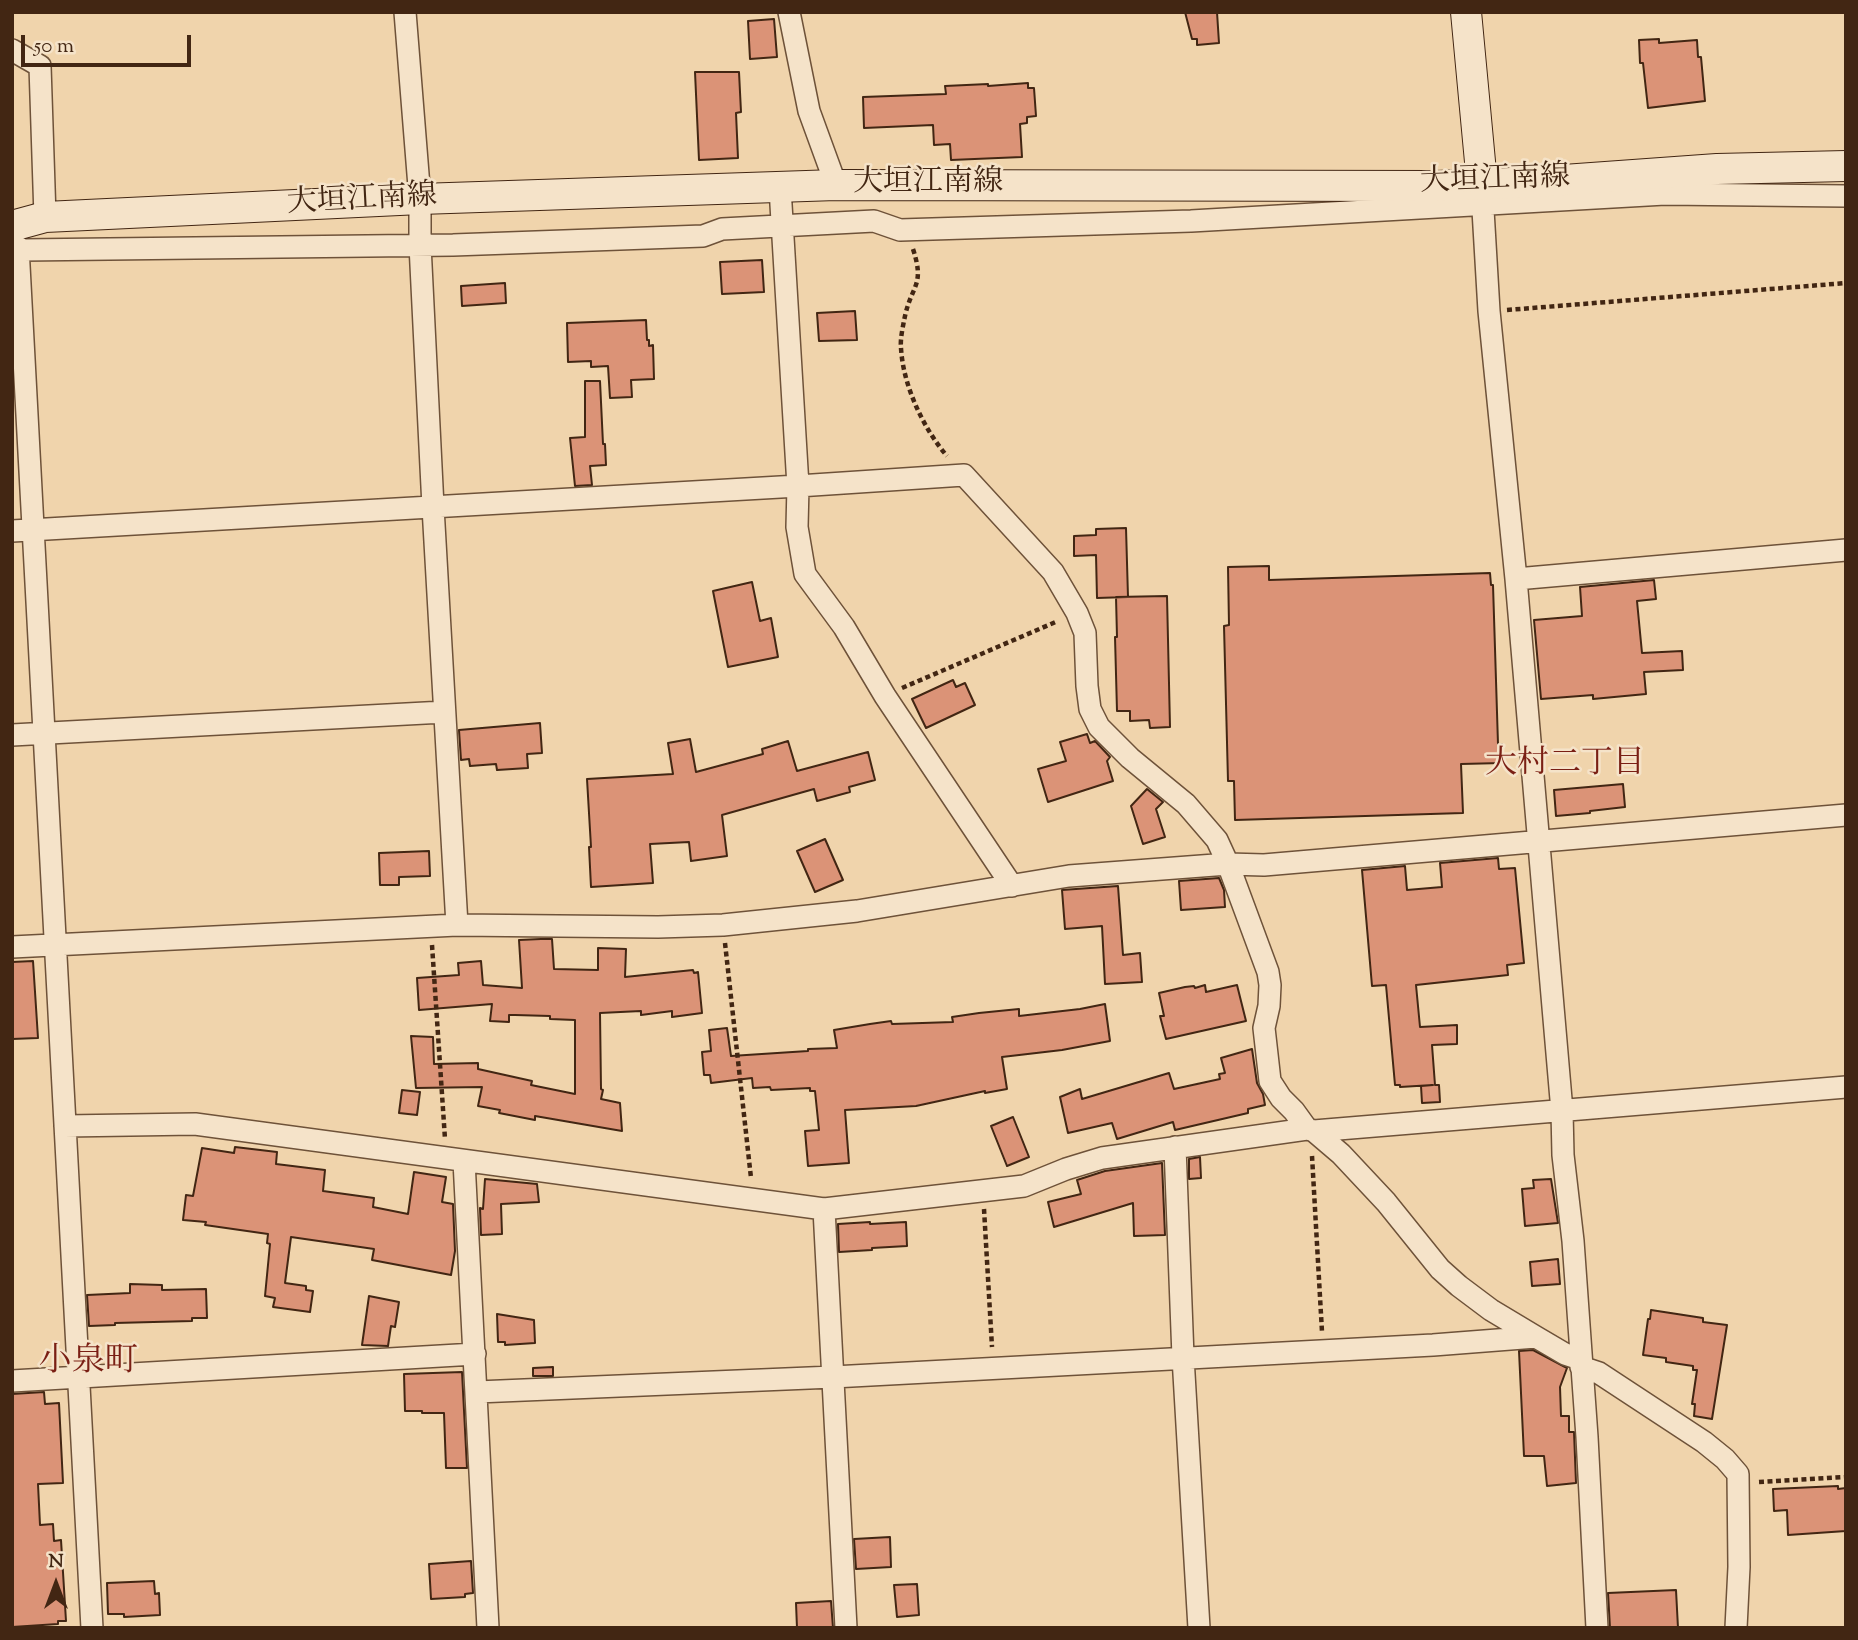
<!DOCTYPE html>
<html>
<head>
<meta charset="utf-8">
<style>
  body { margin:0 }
  #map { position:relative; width:1858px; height:1640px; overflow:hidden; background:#f0d4ac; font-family:"Sorts Mill Goudy",serif }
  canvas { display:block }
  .frame { position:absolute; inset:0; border:14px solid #422613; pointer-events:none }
  .north { position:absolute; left:21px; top:1549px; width:70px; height:70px; -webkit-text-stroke:5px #f5e3c9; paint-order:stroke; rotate:0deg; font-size:19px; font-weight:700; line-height:28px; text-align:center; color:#422613 }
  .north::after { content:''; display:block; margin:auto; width:24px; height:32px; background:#422613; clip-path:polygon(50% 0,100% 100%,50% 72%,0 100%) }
  .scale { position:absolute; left:21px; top:35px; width:170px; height:32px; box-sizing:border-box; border:4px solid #422613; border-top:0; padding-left:9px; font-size:21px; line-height:24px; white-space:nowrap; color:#422613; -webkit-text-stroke:5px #f5e3c9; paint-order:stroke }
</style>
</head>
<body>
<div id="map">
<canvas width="1858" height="1640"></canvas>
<div class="frame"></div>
<div class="north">N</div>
<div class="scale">50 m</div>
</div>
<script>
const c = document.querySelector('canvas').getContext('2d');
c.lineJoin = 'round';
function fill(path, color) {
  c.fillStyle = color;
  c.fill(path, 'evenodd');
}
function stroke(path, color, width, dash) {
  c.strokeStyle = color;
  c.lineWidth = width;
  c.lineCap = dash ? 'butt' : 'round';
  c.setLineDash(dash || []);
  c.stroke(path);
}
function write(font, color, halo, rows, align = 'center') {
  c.font = font + ' "Sorts Mill Goudy","Noto Serif JP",serif';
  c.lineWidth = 5;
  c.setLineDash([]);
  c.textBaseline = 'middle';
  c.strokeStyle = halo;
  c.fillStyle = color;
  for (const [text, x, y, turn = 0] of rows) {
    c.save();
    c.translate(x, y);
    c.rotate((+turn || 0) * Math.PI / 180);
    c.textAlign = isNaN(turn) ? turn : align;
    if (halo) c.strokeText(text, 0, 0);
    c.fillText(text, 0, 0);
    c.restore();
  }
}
const building = new Path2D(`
  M1185,12h32l2,31 -22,2v-6h-5z
  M774,19l3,38 -27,2 -2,-38z
  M1659,39v4l38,-3 1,17h3l4,44 -57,7 -5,-45h-3l-1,-23z
  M695,72h44l2,40 -5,1 2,45 -39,2z
  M1028,83v5h6l2,28 -9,1v6l-7,1 2,33 -71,3 -1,-16 -16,1 -1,-20 -69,3 -1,-31 83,-3 -1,-8 43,-2v2z
  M762,260l2,32 -42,2 -2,-32z
  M505,283l1,20 -44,3 -1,-20z
  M855,311l2,29 -38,1 -2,-28z
  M646,320l1,20h2v6l4,-1 1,34 -23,1 1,17 -22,1 -2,-32 -17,1v-6l-23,1 -1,-39z
  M585,381h15l3,63h2l1,21 -16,1 2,19 -17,1 -5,-48 15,-1z
  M1126,528l2,69 -31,1 -1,-43 -22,1v-20l22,-1v-6z
  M1269,566v14l221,-7 1,12h2l5,159h4v19l-41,1 2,49 -228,7 -1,-39h-6l-4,-155 5,-1 -1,-58z
  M1654,580l2,19 -19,2 5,52 40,-2 1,19 -39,2 2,22 -53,5v-4l-52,4 -7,-79 48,-4 -2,-29z
  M752,582l8,39 11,-3 7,39 -50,10 -15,-76z
  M1167,596l3,131 -20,1 -1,-8 -19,1v-10h-13l-2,-74h2l-1,-40z
  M953,680l3,7 9,-4 10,22 -49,23 -14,-29z
  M540,723l2,30 -15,1 1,14 -31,2 -1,-6 -26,2 -1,-7 -8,1 -2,-30z
  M1087,734l3,9 5,-2 15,16 -3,4 6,20 -65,21 -10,-33 28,-8 -6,-19z
  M690,739l6,33 67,-18 -1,-5 26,-8 9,30 71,-19 7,28 -26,7 1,5 -33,9 -3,-12 -92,26 5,41 -36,5 -2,-19 -39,2 3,39 -62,4 -2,-40h2l-4,-68 86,-5 -5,-31z
  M1623,784l2,23 -35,4v2l-34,3 -2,-26z
  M1147,789l16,13 -7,7 9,28 -22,7 -12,-38z
  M825,839l18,41 -28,12 -18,-41z
  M429,851l1,25 -31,1v8h-19l-1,-32z
  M1498,858l1,11 16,-1 9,95 -17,2 1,10 -92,10 4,42 37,-2v19l-25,1 3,40h4l1,17 -18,1 -1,-17 12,-1 -33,2v-2h-5l-9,-100 -14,1 -10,-116 43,-4 2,24 35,-3 -2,-24z
  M1219,878l5,12 1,17 -44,3 -2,-29z
  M1118,886l5,69 17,-2 2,29 -37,2 -3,-58 -37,3 -3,-39z
  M541,939h11l2,30 44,1v-22l28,1 -1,28 68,-7 1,3 4,-1 4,41 -30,4v-6l-31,4v-4l-41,2 1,76 2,1 -2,9 19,4 2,28 -87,-15v4l-36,-7 1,-3 -22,-4 4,-19 -66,1 -5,-52 22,1 1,27 44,-1v6l54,12 -1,4 44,9v-74l-25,-1v-3l-35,-1h-6v7l-19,-1 2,-17 -73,6 -2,-32 42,-3 -1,-12 23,-2 2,24 39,3 -3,-48z
  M33,961l5,77 -26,1v-77z
  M1205,985l1,7 31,-7 9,36 -80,18 -6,-23h4l-5,-23 26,-6 9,-1 1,2z
  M1105,1004l5,37 -48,9 -60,7 5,32 -22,4v-2l-69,15 -71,4 4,53 -41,3 -3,-35 14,-1 -4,-39h-5v-3l-39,2 -1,-3 -17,1 -1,-10 -41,5 -1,-8h-6l-2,-23 9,-1 -2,-21 18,-2 4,28 77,-5v-2l29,-1 -3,-18 36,-6 21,-3 1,3 61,-2 -1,-5 27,-4 40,-4v7l61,-7z
  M1252,1049l5,34 6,11 2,11 -17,4v4l-73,17 -2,-8 -56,17 -5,-16 -44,10 -8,-36 20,-8 2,10 87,-26 5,16 46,-10 -1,-5 6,-1 -4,-15z
  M402,1090l18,2 -3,23 -18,-2z
  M1013,1117l16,40 -22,9 -16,-40z
  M235,1147l42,5 -1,12 49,6 -2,21 51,7 -1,9 35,7 6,-42 32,5 -4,25 11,2 2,47 -4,24 -79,-15 2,-11 -83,-12 -6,46 21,3v4l7,1 -3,21 -37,-5 2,-9 -10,-2 5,-52 -3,-1 1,-9 -63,-9 1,-3 -23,-2 3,-25 7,1 9,-48 32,5z
  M1200,1157l1,21 -12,1v-20z
  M1162,1163l3,72 -31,1 -1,-33 -79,24 -6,-25 33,-8 -4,-14 28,-9z
  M485,1179l52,5 2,18 -38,2 1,30 -21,1 -1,-27 3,1z
  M1551,1179l7,44 -33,3 -3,-37 12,-1 -1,-8z
  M870,1222v2l36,-2 1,24 -35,2v2l-33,2 -1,-28z
  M1558,1259l2,25 -28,2 -2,-24z
  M130,1284l32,1v5l44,-1 1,29h-15v3l-77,2v2l-26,1 -2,-31 43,-2z
  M369,1296l30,6 -4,25 -4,-1 -3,20 -26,-1z
  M1651,1310l52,8v4l24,3 -15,94 -18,-3 1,-12h-3l5,-34h-4v-4l-27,-4v-4l-23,-3 5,-36h2z
  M497,1314l37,6 1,23 -30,2v-3h-7z
  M1533,1350l34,18 -7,19 1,29h8v16h5l2,51 -29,3 -3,-30h-20l-5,-105z
  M553,1367v9h-20v-8z
  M462,1372l5,96h-21l-2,-55h-22v-2h-17l-1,-37z
  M44,1392l1,12 14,-1 4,80 -25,1 2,41 13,-1 1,17 7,-1 5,81h-8v3l-46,3v-233z
  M1838,1486v3l8,-1v43l-58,4 -1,-25 -13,1 -1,-22z
  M890,1537l1,30 -35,2 -2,-30z
  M471,1561l2,32 -8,1v3l-34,2 -2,-35z
  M154,1581l1,13 4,-1 1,22 -36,2v-3h-16l-1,-31z
  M917,1584l2,31 -22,2 -3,-32z
  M1676,1590l2,38h-68l-2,-35z
  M831,1601l2,27h-36l-1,-25z`);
const path = new Path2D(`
  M913,249c12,37 -1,35 -8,67 -2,10 -5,23 -4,32 2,37 22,80 46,108
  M1507,310l339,-27
  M902,688l156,-67
  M725,943l26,235
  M432,945l13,194
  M1312,1156l10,176
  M984,1209l8,138
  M1759,1482l87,-5`);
const street = new Path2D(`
  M405,12l15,187v46l13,262 24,418
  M789,12l20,99 27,74
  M12,50l28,16 5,151
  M780,188l18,298 -1,41 8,47 39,53 41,69 127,190
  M1482,193l7,118 27,268 46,532 1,44 10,86 14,196 10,191
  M12,244l11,6 430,-5 250,-9 19,-7 152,-8 26,9 291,-9 474,-27 181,2
  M18,247l74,1381
  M12,531l786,-45 166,-11 89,97 24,41 8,20 2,53 3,23 9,18 31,31 56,46 31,36 11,24 40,108 2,13 -1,21 -5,22 6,53 11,17 13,13 13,18 7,2 27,23 45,48 54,67 19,17 32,24 45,27 29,17 15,5
  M1516,579l330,-29
  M12,735l432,-23
  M12,947l445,-22 201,2 65,-2 134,-14 212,-35 159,-12 36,1 582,-50
  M65,1126l130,-2 629,85 200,-23 42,-17 36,-11 205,-29
  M1314,1131l532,-44
  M1175,1147l8,210 16,271
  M464,1161l24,467
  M824,1209l22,419
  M1581,1367l18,6 105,69 21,17 13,15 1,93 -3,61
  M12,1381l463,-27
  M477,1392l356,-15 600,-32 103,-8`);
const secondary = new Path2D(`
  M1466,12l16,171
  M12,226l33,-9 375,-18 416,-14 600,1 100,-4 181,-13 129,-3`);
const streetNames = [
  ["大垣江南線",1495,182,-2],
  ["大垣江南線",928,185],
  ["大垣江南線",362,202,-3]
];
const neighbourhoodNames = [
  ["大村二丁目",1565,767]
];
const quarterNames = [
  ["小泉町",88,1364]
];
fill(building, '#db9377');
stroke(building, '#422613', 2);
stroke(street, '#6e5239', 24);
stroke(secondary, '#422613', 32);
stroke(path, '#422613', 4.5, [5, 3.5]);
stroke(street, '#f5e3c9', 21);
stroke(secondary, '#f5e3c9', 30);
write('30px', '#422613', '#f5e3c9', streetNames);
write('32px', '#7a1f14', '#f5e3c9', neighbourhoodNames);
write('33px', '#7a1f14', '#f5e3c9', quarterNames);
</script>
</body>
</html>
